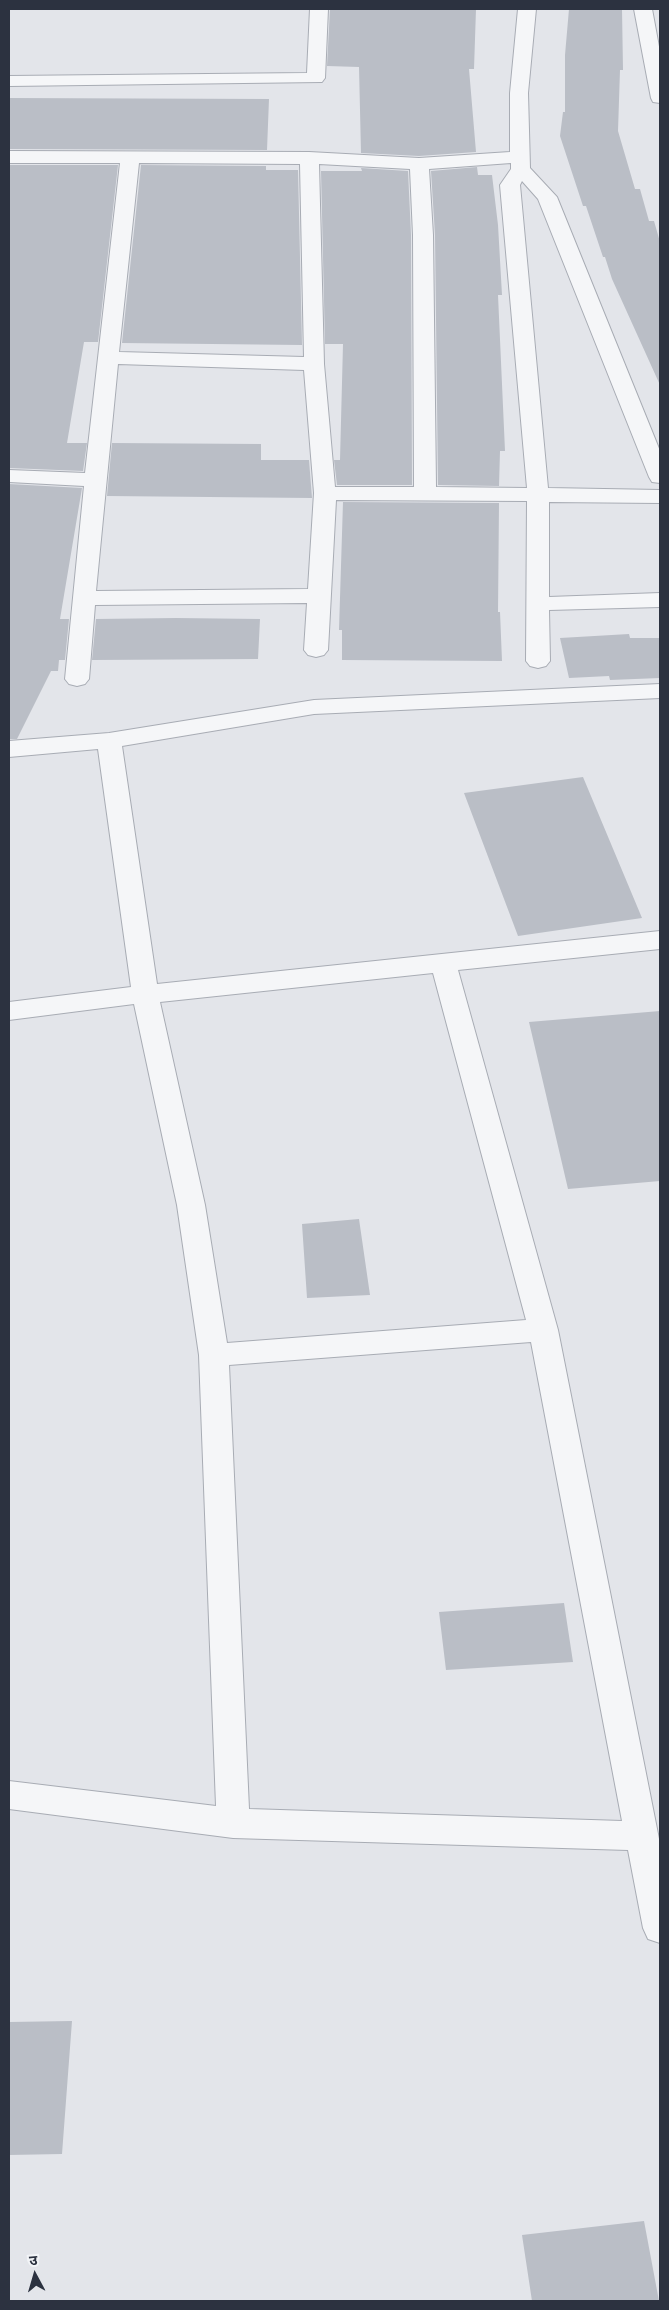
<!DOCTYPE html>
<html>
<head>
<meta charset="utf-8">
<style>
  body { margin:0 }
  #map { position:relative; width:669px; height:2310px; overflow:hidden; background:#e3e5ea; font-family:Mulish,"Noto Sans Devanagari",sans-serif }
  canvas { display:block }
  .frame { position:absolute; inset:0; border:10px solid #2c3240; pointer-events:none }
  .north { position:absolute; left:10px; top:2250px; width:50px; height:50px; -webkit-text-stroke:4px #f2f4f7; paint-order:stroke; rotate:354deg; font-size:14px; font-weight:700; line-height:20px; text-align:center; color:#2c3240 }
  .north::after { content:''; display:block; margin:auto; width:18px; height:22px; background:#2c3240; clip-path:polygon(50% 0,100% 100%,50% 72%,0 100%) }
</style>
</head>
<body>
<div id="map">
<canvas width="669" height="2310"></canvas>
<div class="frame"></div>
<div class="north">उ</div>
</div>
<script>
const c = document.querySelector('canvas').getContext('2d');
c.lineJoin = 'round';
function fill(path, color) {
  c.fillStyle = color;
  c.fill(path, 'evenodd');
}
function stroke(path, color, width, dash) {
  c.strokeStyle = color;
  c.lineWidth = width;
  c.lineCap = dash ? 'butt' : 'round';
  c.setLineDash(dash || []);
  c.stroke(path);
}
const building = new Path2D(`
  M330,9h146l-2,60h-5l7,83 -57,4 -58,-3 -2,-86 -32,-1z
  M569,9h53l1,61h-3l-2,61 17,58h5l9,32h5l6,21v143l-48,-106 -7,-22h-2l-17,-51h-3l-23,-70 3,-24h2v-57z
  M9,98l260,1 -2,51 -258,-1z
  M9,165h109l-20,177h-14l-17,101h20l-4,28 -74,-3z
  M141,165l125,1v4h32l4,175 -180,-2z
  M477,167l1,8h14l6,50 4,70h-4l7,156h-5l-1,35 -61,-1 -3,-250 -4,-64z
  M361,168l47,3 3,64 1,250h-75l-3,-25h6l3,-116h-18l-4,-173h41z
  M112,443l149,1v16h48l3,38 -205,-2z
  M9,484l73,4 -22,131h9l-4,41h-6l-1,11h-7l-34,68h-8z
  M343,502l156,1 -1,109h2l2,49 -160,-1v-30h-3z
  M176,618l84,1 -2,40 -166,1 4,-41z
  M629,634l1,4h30v40l-50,2 -1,-4 -40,2 -9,-40z
  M583,777l59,141 -124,18 -54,-143z
  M660,1011v170l-92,8 -39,-167z
  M359,1219l11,76 -63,3 -5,-74z
  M564,1603l9,59 -127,8 -7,-58z
  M72,2021l-10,133 -53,1v-133z
  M644,2221l15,80h-127l-10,-66z`);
const minor = new Path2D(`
  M310,9h18l-3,69 -3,4 -313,4v-10l298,-3z
  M518,9h18l-8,84 2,75 27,29 103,254v32l-8,-1 -3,-5 -111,-278 -16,-18 -2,4 28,303 112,2v13l-111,-1v95l111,-4v14l-111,3 1,51 -4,5 -8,2 -8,-2 -4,-5 1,-160 -191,-1 -8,150 -4,5 -8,2 -8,-2 -4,-5 3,-47 -212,2 -6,74 -4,5 -8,2 -8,-2 -4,-5 19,-193 -75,-4v-12l76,3 35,-310h-111v-12l300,1 110,6 91,-6v-59zM139,163l161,1 4,193 -185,-5zM511,163v6l-11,16 27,303 -91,-1 -3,-252 -4,-66zM319,164l91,5 3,66 1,252h-79l-11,-123zM118,364l186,6 10,123 -6,96 -212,2z
  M634,9h18l8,43v51l-7,-1 -2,-4z
  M660,684v14l-346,16 -192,32 35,238 503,-53v18l-202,21 100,360 102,514v99l-12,-4 -5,-11 -15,-78 -395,-12 -224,-29v-28l207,25 -17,-451 -22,-150 -43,-201 -125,16v-18l122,-15 -33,-238 -89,8v-16l100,-8 205,-33zM433,973l93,347 -299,23 -22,-138 -45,-203zM531,1342l91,479 -373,-12 -20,-444z`);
fill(building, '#babec6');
stroke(minor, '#a8acb4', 2);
fill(minor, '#f5f6f8');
</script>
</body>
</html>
